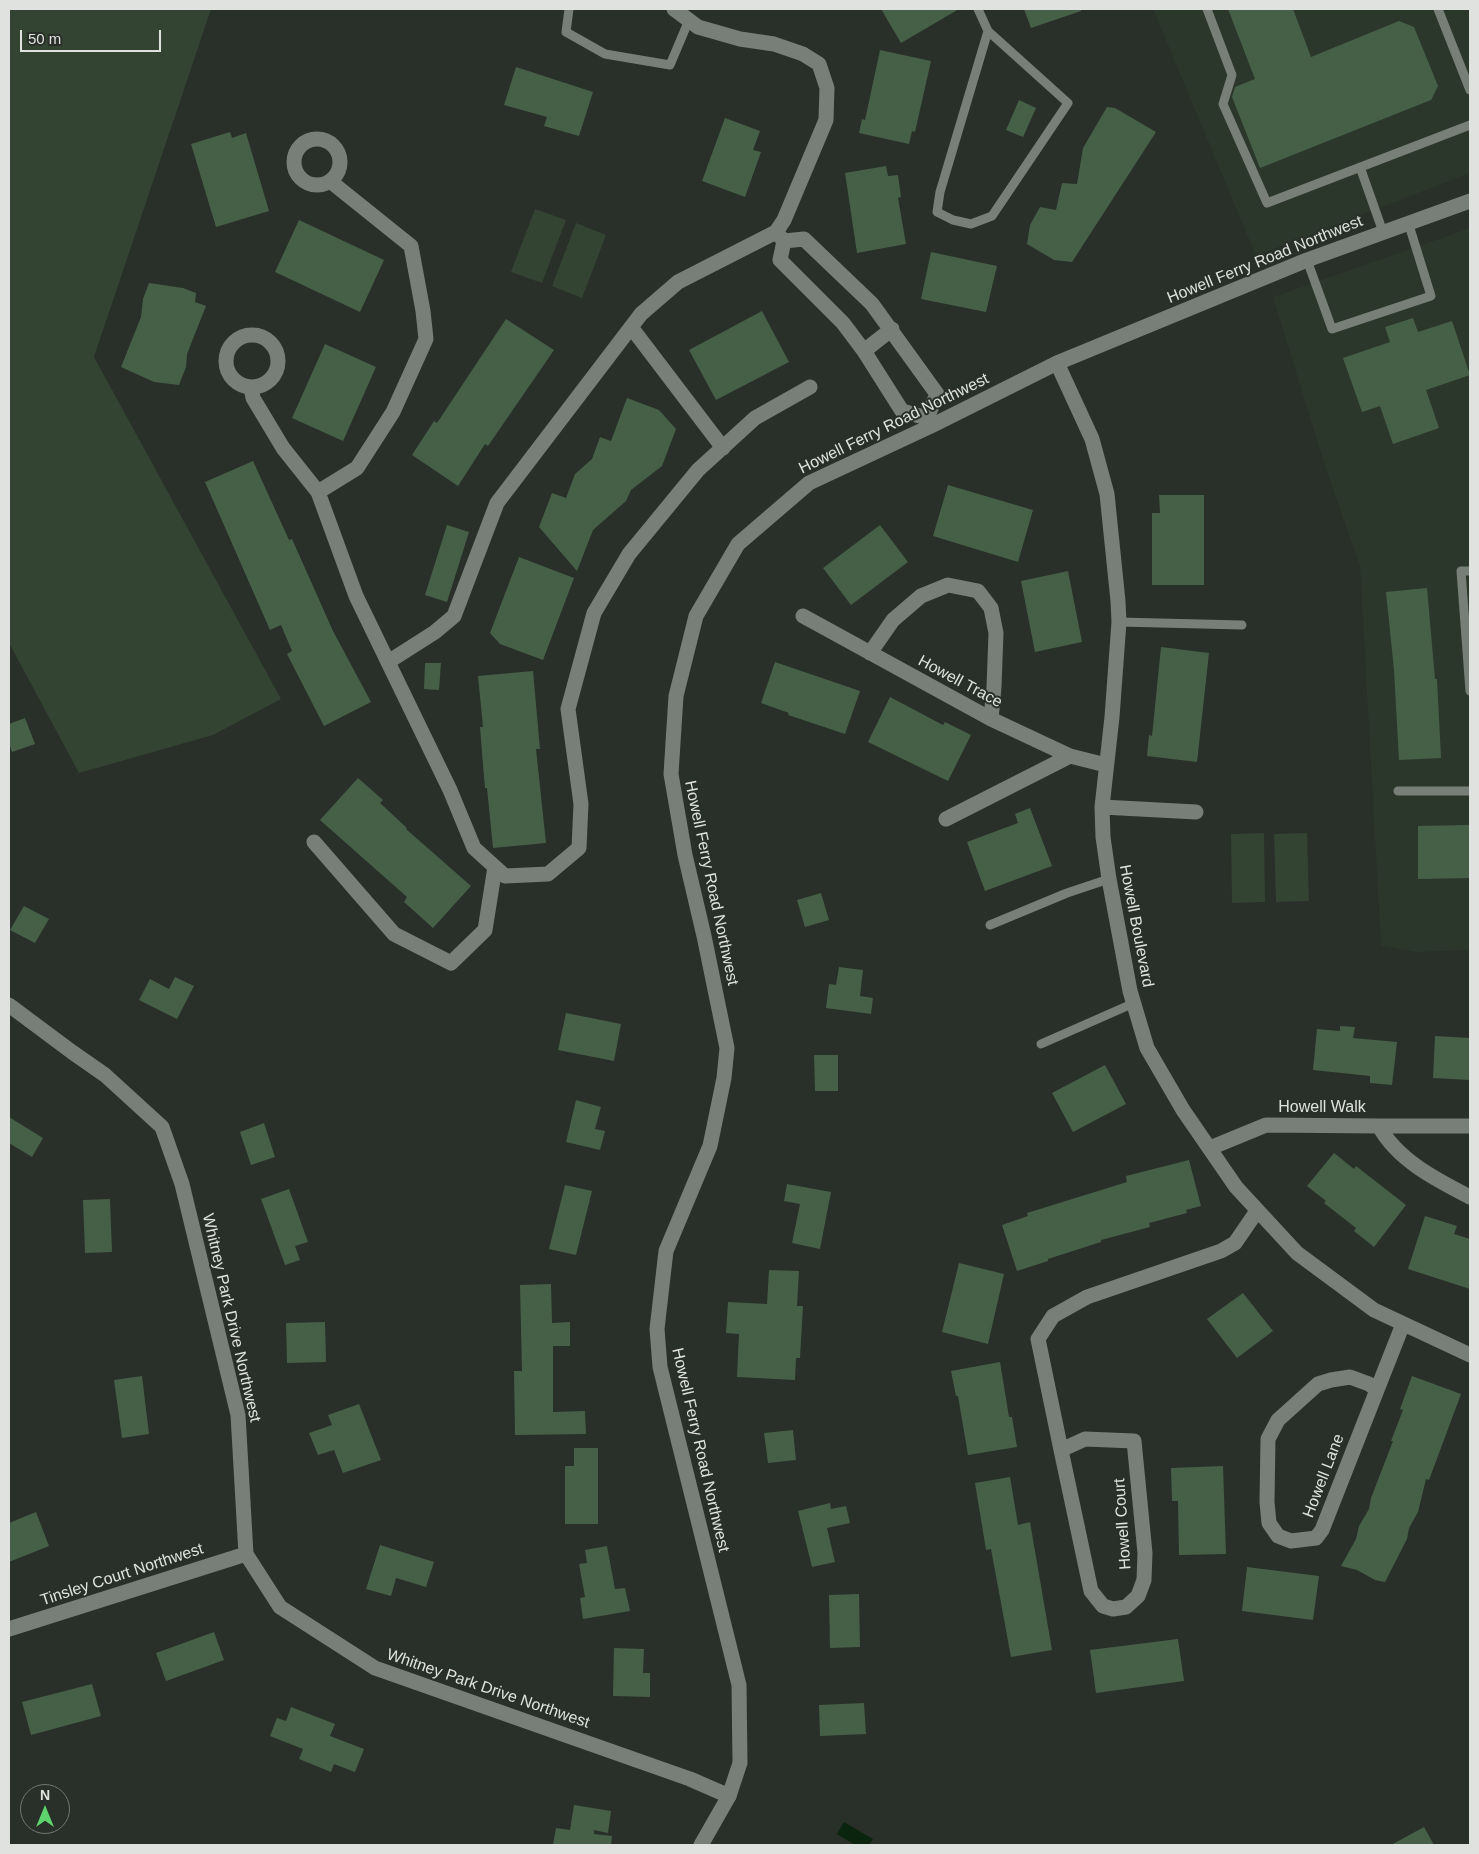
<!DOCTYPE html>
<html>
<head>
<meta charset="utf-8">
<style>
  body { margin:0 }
  #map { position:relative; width:1479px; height:1854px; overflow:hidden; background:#292f29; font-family:Helvetica,sans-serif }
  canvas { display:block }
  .frame { position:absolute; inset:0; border:10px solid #dfe2df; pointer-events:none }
  .north { position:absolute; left:20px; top:1784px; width:50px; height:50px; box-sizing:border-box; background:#292f29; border:1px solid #727772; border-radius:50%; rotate:0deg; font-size:14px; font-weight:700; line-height:20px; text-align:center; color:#dfe2df }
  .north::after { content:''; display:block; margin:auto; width:18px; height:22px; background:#5dd56c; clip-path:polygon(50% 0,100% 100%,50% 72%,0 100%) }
  .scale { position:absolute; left:20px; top:30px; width:141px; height:22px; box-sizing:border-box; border:2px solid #dfe2df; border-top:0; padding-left:6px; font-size:15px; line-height:18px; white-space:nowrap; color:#dfe2df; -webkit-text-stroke:4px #292f29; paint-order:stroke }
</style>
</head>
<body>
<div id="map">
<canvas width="1479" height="1854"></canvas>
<div class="frame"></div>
<div class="north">N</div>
<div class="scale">50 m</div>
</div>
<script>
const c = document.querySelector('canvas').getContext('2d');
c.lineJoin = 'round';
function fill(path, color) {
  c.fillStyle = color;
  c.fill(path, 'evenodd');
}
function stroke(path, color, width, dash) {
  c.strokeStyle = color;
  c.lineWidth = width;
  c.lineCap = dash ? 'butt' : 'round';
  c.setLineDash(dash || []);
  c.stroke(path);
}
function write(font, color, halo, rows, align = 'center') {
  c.font = font + ' Helvetica,sans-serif';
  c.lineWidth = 4;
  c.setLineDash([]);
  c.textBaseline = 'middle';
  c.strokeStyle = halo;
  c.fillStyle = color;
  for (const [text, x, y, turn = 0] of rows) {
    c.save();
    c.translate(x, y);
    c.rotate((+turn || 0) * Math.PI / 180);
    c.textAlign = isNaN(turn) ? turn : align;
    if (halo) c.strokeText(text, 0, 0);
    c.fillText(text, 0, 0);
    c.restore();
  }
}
const built = new Path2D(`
  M1153,9h317v164l-214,83z
  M1470,228v722l-54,2 -35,-6 -21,-380 -35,-100 -52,-169z`);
const green = new Path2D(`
  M9,9h202l-117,348 187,342 -68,36 -134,38 -70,-130z
  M535,209l31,11 -24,63 -31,-11z
  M576,223l30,12 -24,63 -30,-12z
  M1264,833l1,69 -33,1 -1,-69z
  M1307,833l2,68 -33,1 -2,-68z`);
const water = new Path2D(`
  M844,1822l29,17 -4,6h-14l-18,-11z`);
const building = new Path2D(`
  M881,9h78l-58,34z
  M1024,9h57v2l-50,17z
  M1228,9h65l18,48 88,-36 15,6 24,59 -7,14 -171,68 -28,-71 3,-10 20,-8z
  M880,50l51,11 -16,71 -3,-1 -3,13 -50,-11 3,-14 3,1z
  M516,67l77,25 -14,44 -35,-10 3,-9 -43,-12z
  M1019,100l17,8 -13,29 -17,-7z
  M1107,107l8,1 41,24 -84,130 -18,-2 -27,-16 3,-19 10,-18 16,3 6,-27 15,1 6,-36z
  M725,118l35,13 -7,19 8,2 -16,45 -43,-16z
  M230,132l2,6 14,-5 23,78 -53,16 -25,-83z
  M886,166l2,10 10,-1 3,22 -3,1 8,46 -49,9 -12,-80z
  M299,220l85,40 -24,52 -85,-40z
  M931,252l66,14 -11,46 -65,-13z
  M149,283l34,5 13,5 -1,9 11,4 -19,48 -1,13 -7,18 -25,-3 -33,-15 20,-50 2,-18z
  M762,311l27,51 -73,38 -27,-50z
  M1413,318l5,14 34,-11 18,54 -44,15 13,38 -46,16 -13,-38 -18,6 -19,-54 47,-16 -5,-15z
  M506,319l48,31 -66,96 -3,-2 -27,42 -46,-31 22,-34 3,2z
  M325,344l51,23 -33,74 -51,-23z
  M627,398l32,12 17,19 -14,37 -31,24 -5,11 -33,29 -16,41 -38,-44 13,-34 14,5 9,-24 17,-15 8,-22 11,4z
  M253,461l36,79 3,-1 41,92 38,71 -47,24 -37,-72 5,-3 -11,-26 -11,5 -65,-148z
  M948,485l85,25 -15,52 -85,-26z
  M1159,495h45v90h-52v-72h8z
  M447,525l22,7 -22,70 -22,-7z
  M880,525l28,37 -57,43 -28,-37z
  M519,557l55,21 -31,82 -43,-16 -10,-11z
  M1068,571l14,71 -47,10 -14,-71z
  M1427,588l8,91h2l4,79 -42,2 -5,-90 -8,-78z
  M1161,647l48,6 -12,109 -50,-6 2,-21 3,1z
  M775,662l85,29 -15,43 -57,-19 1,-2 -28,-10z
  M425,663h16l-2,27 -15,-1z
  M533,671l7,78h-4l10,94 -53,5 -6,-60h-2l-2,-23 -3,-38h3l-5,-51z
  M890,697l53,28 2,-3 26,13 -23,46 -80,-39z
  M25,718l10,26 -23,8 -3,-9v-19z
  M358,778l25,22 -3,3 27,25 -1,1 65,57 -38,42 -29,-26 3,-5 -87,-77z
  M1030,808l22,58 -67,25 -18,-49 51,-19 -3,-9z
  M1470,825v53l-52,1v-53z
  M821,893l8,27 -24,7 -8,-27z
  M24,906l25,13 -14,24 -25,-13z
  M839,967l24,3 -3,26 13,2 -2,16 -45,-6 3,-24 7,1z
  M175,977l19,9 -17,33 -38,-19 11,-21 19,10z
  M566,1013l55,11 -7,37 -56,-11z
  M1340,1026l15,1 -2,11 44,4 -5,43 -22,-2v-7l-57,-6 4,-41 23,2z
  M1435,1036l35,2v42l-37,-2z
  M814,1055h24v36h-23z
  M1105,1065l21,39 -53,28 -21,-39z
  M576,1100l25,7 -6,22 10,2 -5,19 -34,-8z
  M9,1117l34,21 -11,19 -23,-14z
  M264,1123l11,34 -24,8 -11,-33z
  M1334,1153l20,16 2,-3 50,39 -32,42 -20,-16 2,-3 -32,-25 2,-2 -19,-15z
  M1189,1160l12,46 -15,4 1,3 -38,10 1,4 -49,13v2l-53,17v2l-31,10 -15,-46 26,-9 -1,-3 100,-31 -1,-6z
  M787,1184l44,8 -11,57 -28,-6 8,-39 -16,-3z
  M565,1185l27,6 -16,64 -27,-6z
  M289,1189l19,53 -13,4 5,14 -15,5 -24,-66z
  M110,1199l2,53 -27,1 -2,-53z
  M1425,1216l32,10 -3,8 16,5v50l-62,-20z
  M959,1263l45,11 -16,70 -46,-12z
  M769,1270l30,1 -2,35h6l-3,52h-4l-1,22 -58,-3 2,-43 -13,-1 2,-31 39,2z
  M551,1284l1,39 18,-1v24h-17v66l32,-1 1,23 -71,1 -1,-64h8l-2,-86z
  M1243,1293l30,38 -36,27 -30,-39z
  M325,1322l1,40 -39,1 -1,-40z
  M1000,1362l9,55h3l5,30 -49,8 -10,-59h-2l-5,-25z
  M142,1376l7,58 -27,4 -8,-58z
  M1412,1376l49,18 -32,86 -3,-1 -8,33 -9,16 -2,11 -22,43 -10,-2 -18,-10 -16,-4 15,-27 3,-13 10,-17 2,-11 22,-57h-2l12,-31 -3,-1z
  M359,1404l22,56 -38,13 -9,-23 -16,5 -9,-22 23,-8 -4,-10z
  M793,1430l3,30 -28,3 -4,-30z
  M574,1448h24v76h-33v-58h9z
  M1223,1466l3,88 -47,1 -1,-54h-6l-1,-33z
  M1010,1477l8,48 12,-3 22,128 -41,7 -20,-108 -5,1 -11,-67z
  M830,1503l1,6 15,-3 4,17 -23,5 8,34 -23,5 -14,-56z
  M36,1512l13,34 -40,16v-39z
  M380,1545l54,17 -8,25 -30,-9 -5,18 -25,-7z
  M607,1546l8,43 10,-1 5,23 -47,8 -3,-21 5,-1 -6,-33 8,-1 -2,-13z
  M1247,1567l72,9 -6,44 -71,-9z
  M859,1594l1,53 -30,1 -1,-53z
  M214,1632l10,28 -58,21 -10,-28z
  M1178,1639l6,42 -88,12 -6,-43z
  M614,1648l30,1 -1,24h7v24l-37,-1z
  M92,1684l9,32 -70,19 -9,-33z
  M864,1703l2,31 -46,2 -1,-31z
  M291,1707l44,17 -5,12 34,13 -9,23 -21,-8 -3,8 -32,-13 4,-10 -33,-13 7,-18 9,3z
  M574,1805l37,6 -3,22 -14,-3v4l18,2 -1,9h-58l3,-17 14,2z
  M1424,1827l10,18h-43z`);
const lane = new Path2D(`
  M569,9l-3,23 39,22 65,11 19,-45
  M978,9l10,22 80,72 -76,113 -21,8 -18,-4 -16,-8 3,-20 48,-161
  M1207,9l25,66 -9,29 44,99 203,-78
  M1438,9l32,81
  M1360,167l23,65
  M1307,260l25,69 99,-33 -23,-74
  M1470,571h-9l9,120
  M1119,622l123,3
  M1398,791h72
  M990,925l77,-32 42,-14
  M1041,1044l93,-41`);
const street = new Path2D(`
  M674,9l24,18 42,12 34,5 29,10 16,10 8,24 -1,32 -42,100 -8,12 8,9
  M294 162a23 23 0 1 1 46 0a23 23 0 1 1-46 0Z
  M784,241l20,-2 68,65 65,90 -10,24
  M784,241l-4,19 63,63 21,28 38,60 25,7 4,7
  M631,327l92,121
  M226 361a26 26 0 1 1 52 0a26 26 0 1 1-52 0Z
  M864,351l28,-22
  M1057,363l35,76 15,55 11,107 1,21 -7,95 -10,90 1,30 6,42 21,112 17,57 36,62 53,77 61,66 77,57 96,45
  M251,387l2,11 30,50 35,44 38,104 94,194 24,58 31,28 43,-2 31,-26 2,-44 -13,-95 26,-96 35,-59 69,-84 57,-52 55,-31
  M318,492l39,-24 36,-56 33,-73 -3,-28 -12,-65 -81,-65
  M803,616l188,103 79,37 36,9
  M870,653l23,-33 28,-24 27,-11 30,6 13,17 5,25 -2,54 -3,32
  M388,662l47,-30 19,-16 43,-113 144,-189 37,-32 98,-50
  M1102,807l94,5
  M946,819l124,-63
  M314,842l80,92 57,29 34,-33 10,-63
  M9,1005l63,47 33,23 57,52 20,57 56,231 8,139 34,53 95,61 315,111 39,17
  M1470,1126h-91c18,34 58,54 91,71
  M1210,1148l56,-23 113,1
  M1350,1377l19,7 8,6 -55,140 -6,8 -25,3 -13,-5 -9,-13 -2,-21 1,-63 10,-19 40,-36 13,-4z
  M1377,1390l26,-66
  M1085,1439l49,2 11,112 -1,27 -6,16 -12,11 -13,2 -10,-3 -12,-15 -30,-141z
  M1061,1450l-23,-111 15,-23 34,-19 134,-46 14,-8 22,-32
  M9,1629l237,-75`);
const secondary = new Path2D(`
  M701,1845l28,-49 11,-33 -1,-78 -79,-318 -3,-38 9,-78 44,-105 14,-68 3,-30 -23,-112 -19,-81 -14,-81 5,-78 20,-80 42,-72 71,-61 122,-57 126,-63 250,-103 163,-59`);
const streetNames = [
  ["Howell Ferry Road Northwest",1265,260,-22],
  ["Howell Ferry Road Northwest",894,424,-26],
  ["Howell Trace",960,682,28],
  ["Howell Ferry Road Northwest",711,883,78],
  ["Howell Boulevard",1136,926,79],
  ["Howell Walk",1322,1108],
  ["Whitney Park Drive Northwest",231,1318,77],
  ["Howell Ferry Road Northwest",700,1450,77],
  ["Howell Lane",1324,1476,-69],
  ["Howell Court",1123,1524,-94],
  ["Tinsley Court Northwest",122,1575,-18],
  ["Whitney Park Drive Northwest",488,1689,19]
];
fill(built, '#2c372c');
fill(green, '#343');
fill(water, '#0b240e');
fill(building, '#466047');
stroke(lane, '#787f78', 9);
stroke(street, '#787f78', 15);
stroke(secondary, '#787f78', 15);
write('16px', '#dfe2df', '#292f29', streetNames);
</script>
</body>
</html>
